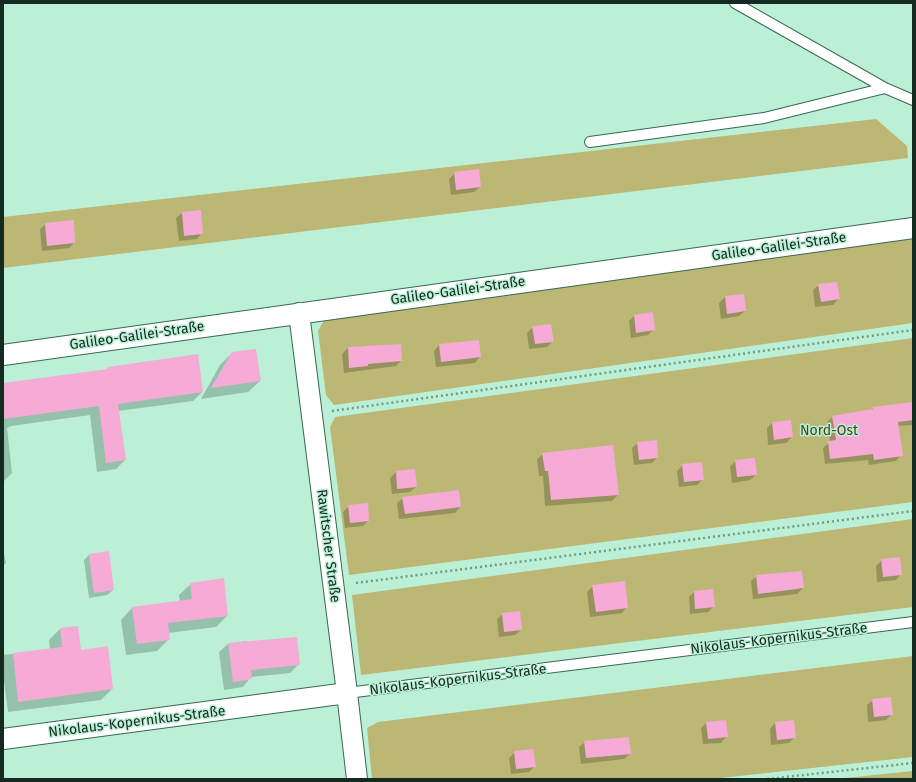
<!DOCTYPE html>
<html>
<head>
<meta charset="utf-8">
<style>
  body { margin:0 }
  #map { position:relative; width:916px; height:782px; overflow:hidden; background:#bbf0d7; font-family:"Fira Sans",sans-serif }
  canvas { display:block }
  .frame { position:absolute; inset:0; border:4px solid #152a21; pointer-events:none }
</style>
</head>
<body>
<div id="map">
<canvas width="916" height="782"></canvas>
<div class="frame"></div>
</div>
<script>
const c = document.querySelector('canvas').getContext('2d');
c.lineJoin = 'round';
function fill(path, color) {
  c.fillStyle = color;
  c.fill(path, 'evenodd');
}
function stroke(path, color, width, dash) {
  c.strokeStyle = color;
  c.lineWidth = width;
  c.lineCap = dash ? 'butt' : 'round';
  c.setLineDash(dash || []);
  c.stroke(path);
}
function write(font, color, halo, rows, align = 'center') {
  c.font = font + ' "Fira Sans",sans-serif';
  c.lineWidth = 3;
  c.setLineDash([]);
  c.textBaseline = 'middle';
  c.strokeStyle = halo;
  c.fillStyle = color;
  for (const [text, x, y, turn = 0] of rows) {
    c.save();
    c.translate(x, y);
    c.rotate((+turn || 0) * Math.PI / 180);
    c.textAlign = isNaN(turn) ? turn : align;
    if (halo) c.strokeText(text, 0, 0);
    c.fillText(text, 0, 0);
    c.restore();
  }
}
const green = new Path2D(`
  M876,119l31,27 1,12 -905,110v-51z
  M913,236v87l-579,82 -8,-10 -8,-64 6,-11z
  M913,338v164l-564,73 -19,-148 5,-10z
  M913,519v88l-552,68 -9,-80z
  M913,656v101l-201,22h-340l-5,-51 11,-6z
  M913,771v8h-78z`);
const shadow = new Path2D(`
  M455,173l25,14 -6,5 -23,3 -2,-16z
  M182,213l20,20 -5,6 -18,2 -3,-23z
  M46,224l28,19 -5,5 -27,3 -2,-22z
  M819,285l19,14 -5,6 -18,2 -2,-17z
  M743,295l2,16 -6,5 -18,3 -2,-16 6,-6z
  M634,316l20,13 -6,6 -17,3 -2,-17z
  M533,327l20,14 -6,6 -18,2 -2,-16z
  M478,341l2,16 -5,6 -39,4 -2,-16 5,-6z
  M365,346l36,15 -5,5 -52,7 -2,-19 6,-6z
  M232,353l28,28 -12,11 -47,7 19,-34z
  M108,368l94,24 -9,9 -75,10 7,49 -9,9 -19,3 -7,-57 -79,11 -4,2 5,45 -9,9v-98l102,-13z
  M913,403v22l-15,1 3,29 -5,6 -27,4 -1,-5 -43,4 -2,-16 7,-6 -3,-20 5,-5 39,-7 2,-2z
  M772,423l20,14 -6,6 -18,2 -1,-17z
  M638,443l19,15 -5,5 -18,2 -2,-17z
  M612,446l6,49 -6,6 -67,5 -2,-30h-4l-2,-17 6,-5z
  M736,461l20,14 -6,5 -18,3 -2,-17z
  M683,465l20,14 -6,6 -18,2 -2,-16z
  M414,470l2,17 -6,5 -18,2 -2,-16 6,-6z
  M403,498l57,9 -5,6 -56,6 -2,-16z
  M349,506l19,15 -5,5 -18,2 -2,-16z
  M3,548l3,15 -3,3z
  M89,555l24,35 -6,5 -18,3 -5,-38z
  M882,560l19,14 -5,6 -19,2 -1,-16z
  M757,576l46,12 -6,6 -44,5 -2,-18z
  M191,584l36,32 -11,11 -48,6 1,6 -12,12 -31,4 -5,-35 11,-12 48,-6 -1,-7z
  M593,586l34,21 -5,6 -32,4 -3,-25z
  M694,592l20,14 -6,6 -18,2 -1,-17z
  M503,614l18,16 -6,5 -16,2 -2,-18z
  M77,627l4,24 31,38 -11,11 -93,12 -4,-31h-1v-26l47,-5 -1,-10 11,-11z
  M246,641l1,2 52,21 -9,9 -39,4 -8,10 -19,3 -5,-38 9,-8z
  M873,700l19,14 -6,6 -18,2 -1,-17z
  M707,722l19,15 -5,6 -18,1 -2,-16z
  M775,723l20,14 -6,6 -18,2 -1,-16z
  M585,742l45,12 -6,5 -43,5 -2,-17z
  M515,752l19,15 -5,5 -18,2 -2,-16z`);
const building = new Path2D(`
  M479,169l2,18 -25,3 -2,-18z
  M201,210l2,24 -19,2 -2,-24z
  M74,220l1,23 -28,3 -2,-23z
  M837,282l3,17 -19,3 -3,-18z
  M744,294l2,17 -19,3 -2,-18z
  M653,312l2,18 -19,3 -2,-18z
  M551,324l3,18 -19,2 -3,-18z
  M479,340l2,17 -40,5 -2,-18z
  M401,344l1,17 -34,3v2l-19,2 -1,-21z
  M256,349l5,32 -50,7 21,-36z
  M198,354l5,38 -85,12 8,56 -20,3 -7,-57 -96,13v-36l105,-14v-2z
  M913,402v18l-15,2 5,34 -29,4 -1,-6 -43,5 -2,-18 8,-1 -4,-24 41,-7 -1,-2z
  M791,420l2,17 -19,3 -2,-18z
  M657,440l1,18 -19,2 -2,-18z
  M613,445l6,50 -68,5 -3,-29h-3l-3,-18z
  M755,458l2,17 -20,2 -2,-17z
  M702,462l2,18 -20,2 -2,-18z
  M415,469l2,18 -20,2 -1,-18z
  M459,490l2,17 -56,7 -3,-17z
  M368,503l1,18 -19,2 -2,-18z
  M109,551l5,39 -20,3 -5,-39z
  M900,557l2,18 -19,2 -2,-18z
  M802,571l2,17 -46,6 -2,-19z
  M224,578l4,38 -60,7 2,17 -33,4 -5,-37 60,-8 -2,-16z
  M625,581l3,27 -32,4 -4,-27z
  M713,589l2,18 -20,2 -1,-18z
  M520,611l2,19 -18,2 -2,-19z
  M78,626l3,24 27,-4 5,43 -95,13 -5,-49 49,-6 -2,-19z
  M297,637l3,28 -49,5 1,9 -19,3 -5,-39z
  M891,697l2,18 -19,2 -2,-18z
  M726,720l2,17 -20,2 -2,-17z
  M794,720l2,18 -19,2 -2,-18z
  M629,737l2,17 -45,4 -2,-17z
  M533,749l3,18 -20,2 -2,-18z`);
const path = new Path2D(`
  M332,411l581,-81
  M356,583l557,-72
  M767,779l146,-16`);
const lane = new Path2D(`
  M735,3l150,85 28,12
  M590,142l174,-24 121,-30
  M347,693l566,-71`);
const street = new Path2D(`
  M299,313l48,380 10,86
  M3,355l910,-127
  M3,739l344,-46`);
const streetNames = [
  ["Galileo-Galilei-Straße",779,247,-8],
  ["Galileo-Galilei-Straße",458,291,-8],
  ["Galileo-Galilei-Straße",137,336,-8],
  ["Rawitscher Straße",328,546,83],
  ["Nikolaus-Kopernikus-Straße",779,639,-7],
  ["Nikolaus-Kopernikus-Straße",458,680,-7],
  ["Nikolaus-Kopernikus-Straße",137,722,-7]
];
const parkNames = [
  ["Nord-Ost",829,431]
];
fill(green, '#bcb774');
fill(shadow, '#0003');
fill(building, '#f5abd5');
stroke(lane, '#386954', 12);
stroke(street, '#386954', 22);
stroke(path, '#739a88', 2.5, [2, 3]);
stroke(lane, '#fff', 10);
stroke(street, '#fff', 20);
write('14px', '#152a21', '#bbf0d7', streetNames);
write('14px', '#484419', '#bbf0d7', parkNames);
</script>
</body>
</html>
